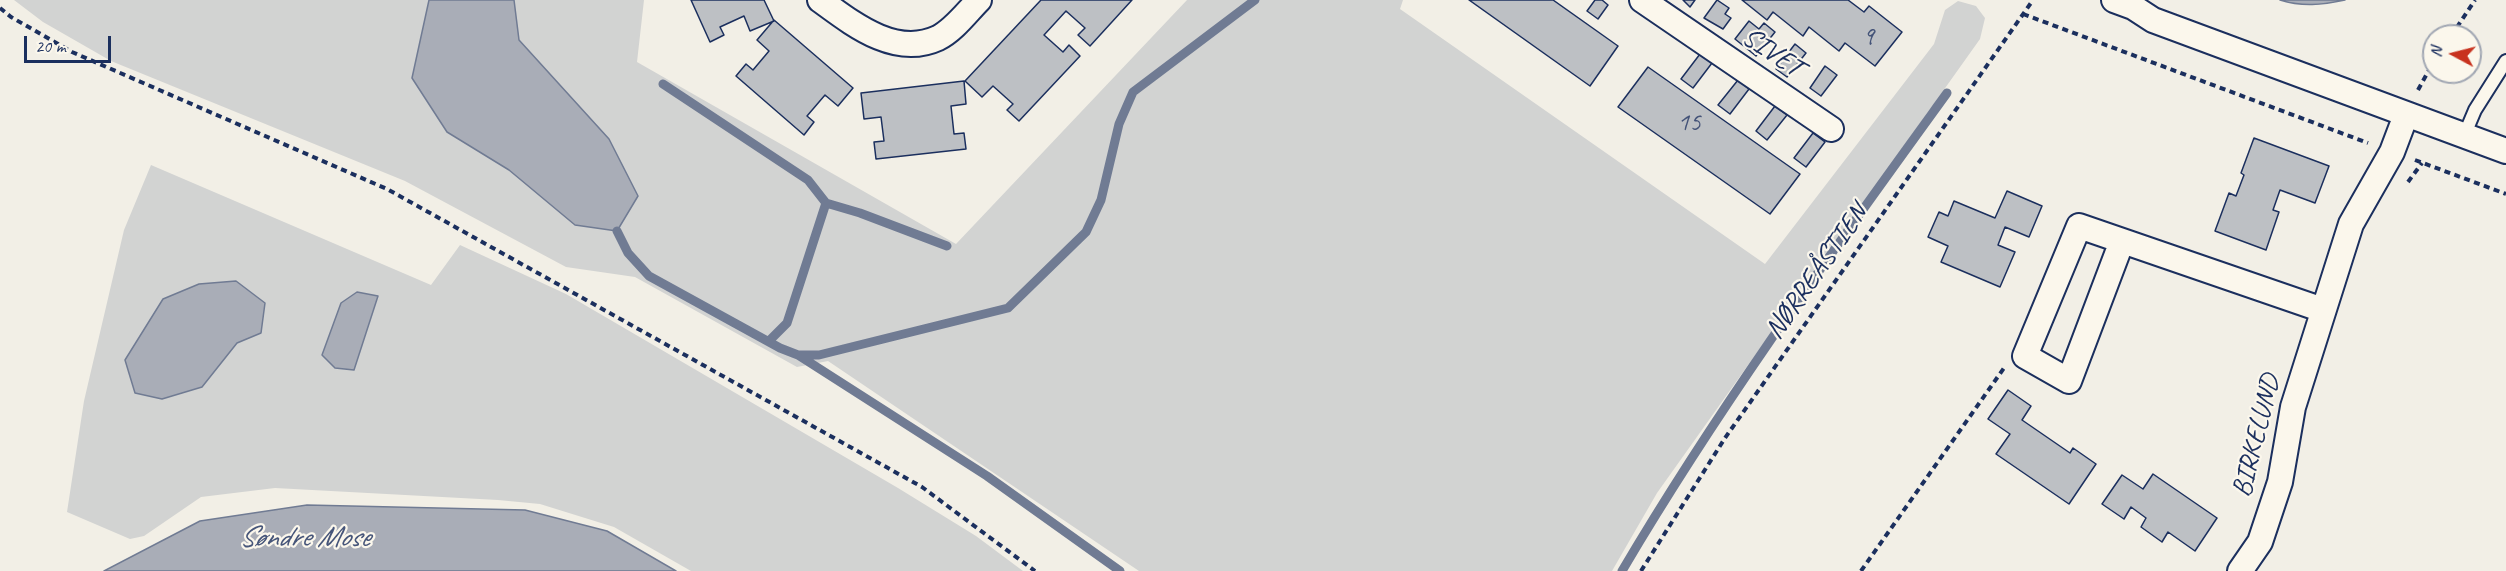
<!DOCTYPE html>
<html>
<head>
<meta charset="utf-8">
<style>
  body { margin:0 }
  #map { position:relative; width:2506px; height:571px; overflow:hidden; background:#f2efe6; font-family:Caveat,sans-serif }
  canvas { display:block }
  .north { position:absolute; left:2422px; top:24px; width:60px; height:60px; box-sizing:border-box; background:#fbf7ec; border:2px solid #a1a7b3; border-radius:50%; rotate:277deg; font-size:16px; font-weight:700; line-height:24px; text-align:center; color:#1b2f5e }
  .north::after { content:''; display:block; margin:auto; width:21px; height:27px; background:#c8321e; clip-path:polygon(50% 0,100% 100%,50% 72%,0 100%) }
  .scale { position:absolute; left:24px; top:36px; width:87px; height:27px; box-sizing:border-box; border:3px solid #1b2f5e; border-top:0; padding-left:8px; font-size:18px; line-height:21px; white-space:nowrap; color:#1b2f5e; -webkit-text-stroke:4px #fbf7ec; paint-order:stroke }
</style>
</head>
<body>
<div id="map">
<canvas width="2506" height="571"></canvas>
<div class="north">N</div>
<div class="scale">20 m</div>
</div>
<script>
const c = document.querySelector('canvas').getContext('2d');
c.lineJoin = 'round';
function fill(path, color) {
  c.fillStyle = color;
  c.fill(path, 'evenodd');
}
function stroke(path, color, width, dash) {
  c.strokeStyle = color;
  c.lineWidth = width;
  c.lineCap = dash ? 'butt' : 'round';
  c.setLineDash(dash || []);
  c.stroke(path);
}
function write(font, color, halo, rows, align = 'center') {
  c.font = font + ' Caveat,sans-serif';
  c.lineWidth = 4.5;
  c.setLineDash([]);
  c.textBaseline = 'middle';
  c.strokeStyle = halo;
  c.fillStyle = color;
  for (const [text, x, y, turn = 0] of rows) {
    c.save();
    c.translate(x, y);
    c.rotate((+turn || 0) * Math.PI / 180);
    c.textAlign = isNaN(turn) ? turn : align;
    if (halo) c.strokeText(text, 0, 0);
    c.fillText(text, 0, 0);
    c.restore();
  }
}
const green = new Path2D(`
  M14,0h415l-17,78 35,54 62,38 39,-95 -29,-35 -5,-40h130l-7,62 319,182 231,-244h216l-3,9 365,255 169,-220 11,-34 13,-9 18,5 9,12 -5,21 -323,454 -45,78h-473l-311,-210 -31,6 -162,-90 -69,-10 -161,-86 -294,-120 -68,-39z
  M151,165l280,120 29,-40 106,49 332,194 78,48 47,35h-332l-77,-44 -74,-23 -42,-4 -223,-12 -74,9 -57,39 -14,3 -63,-27 17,-111 40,-171z`);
const water = new Path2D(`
  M429,0h85l5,40 90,99 29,57 -21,35 -42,-6 -66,-55 -62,-38 -35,-54z
  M2280,0h65c-23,5 -43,7 -65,0z
  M236,281l29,22 -4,30 -24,10 -35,44 -40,12 -27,-6 -10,-33 38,-61 36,-15z
  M357,292l21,4 -24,74 -19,-2 -13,-13 19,-52z
  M307,505l218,5 82,21 69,40h-572l96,-50z`);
const stream = new Path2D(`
  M663,84l145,96 18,23 34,10 87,33
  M617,231l11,22 21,23 131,72 18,7h21l189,-47 78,-76 15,-32 18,-76 14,-32 122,-92
  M769,341l18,-18 39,-120
  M798,355l189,121 133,95
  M1622,571c98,-166 212,-322 325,-478`);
const building = new Path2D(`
  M691,0h73l10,21 -24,10 -6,-15 -24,11 4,8 -14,7z
  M1041,0h91l-42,46 -12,-11 7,-7 -19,-17 -22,24 19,17 6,-7 11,11 -61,65 -12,-11 6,-6 -20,-18 -11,11 -17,-16z
  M1469,0h84l65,46 -28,40z
  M1595,0h7l6,5 -10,14 -11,-8z
  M1683,0h12l-5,7z
  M1717,0l12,8 -4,6 6,4 -8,11 -19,-11z
  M1742,0h106l16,12 5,-6 33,26 -27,34 -30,-23 -6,8 -30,-24 -6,9 -30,-24 -6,8z
  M774,20l79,68 -15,18 -13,-11 -18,21 7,6 -10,13 -68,-59 10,-12 7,6 16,-19 -12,-11z
  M1749,21l10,8 5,-6 11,9 -19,24 -21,-17z
  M1795,44l11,9 -19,24 -11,-8z
  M1700,54l12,9 -19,25 -12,-9z
  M1825,66l12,9 -16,21 -11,-8z
  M1648,67l152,107 -30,40 -152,-107z
  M1738,80l11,9 -19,25 -12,-9z
  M964,81l2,23 -15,2 3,28 10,-1 2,16 -90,10 -2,-17 10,-1 -3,-24 -17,2 -3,-26z
  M1775,106l12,9 -20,25 -11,-9z
  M1813,133l12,9 -19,25 -12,-9z
  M2254,138l75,28 -14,37 -35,-13 -7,20 6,2 -13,38 -51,-19 14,-38 7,3 8,-21 -3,-2z
  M2007,191l35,15 -13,31 -24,-10 -7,18 17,7 -15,35 -59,-25 7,-16 -20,-9 11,-25 9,4 6,-15 41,17z
  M2008,390l23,16 -9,14 48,33 3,-5 23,16 -27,40 -73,-50 14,-20 -22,-15z
  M2153,474l64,44 -22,33 -27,-19 -6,10 -21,-15 5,-9 -15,-11 -7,12 -22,-15 20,-29 21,14z`);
const path = new Path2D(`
  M0,8l11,9 61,35 315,137 535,298 113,84
  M2023,14l345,129
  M2451,36l24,-36
  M2418,90l16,-29
  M2415,160l91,34
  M2408,182l14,-19
  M1641,571l84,-133 308,-438
  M1861,571l143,-203`);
const service = new Path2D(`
  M2464,136l11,-26 31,-49`);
const minor = new Path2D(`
  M820,0c33,24 75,58 118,38 16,-8 29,-26 41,-38
  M1642,0l189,129
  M2114,0l19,7 20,13 353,131
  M2122,241l-53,140 -44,-25 54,-130 244,84
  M2240,571l20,-29 20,-60 13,-75 58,-183 41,-72 14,-37`);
const numberNames = [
  ["9",1868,37],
  ["15",1689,123]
];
const streetNames = [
  ["SIVET",1772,53,34],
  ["NØRREÅSTIEN",1817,272,-55],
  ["BIRKELUND",2257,436,-76]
];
const waterNames = [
  ["Søndre Mose",304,538]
];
fill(green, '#d2d3d2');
fill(water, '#a9adb7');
stroke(water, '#707b93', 1.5);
stroke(stream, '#707b93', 9);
fill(building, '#bdc0c4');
stroke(building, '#1b2f5e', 1.5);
stroke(service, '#1b2f5e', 16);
stroke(minor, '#1b2f5e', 28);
stroke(path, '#1b2f5e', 4, [6, 4.5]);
stroke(service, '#fbf7ec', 12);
stroke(minor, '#fbf7ec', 24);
write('26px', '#445378', null, numberNames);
write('28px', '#1b2f5e', '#fbf7ec', streetNames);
write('italic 30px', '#465579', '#fbf7ec', waterNames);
</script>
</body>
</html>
